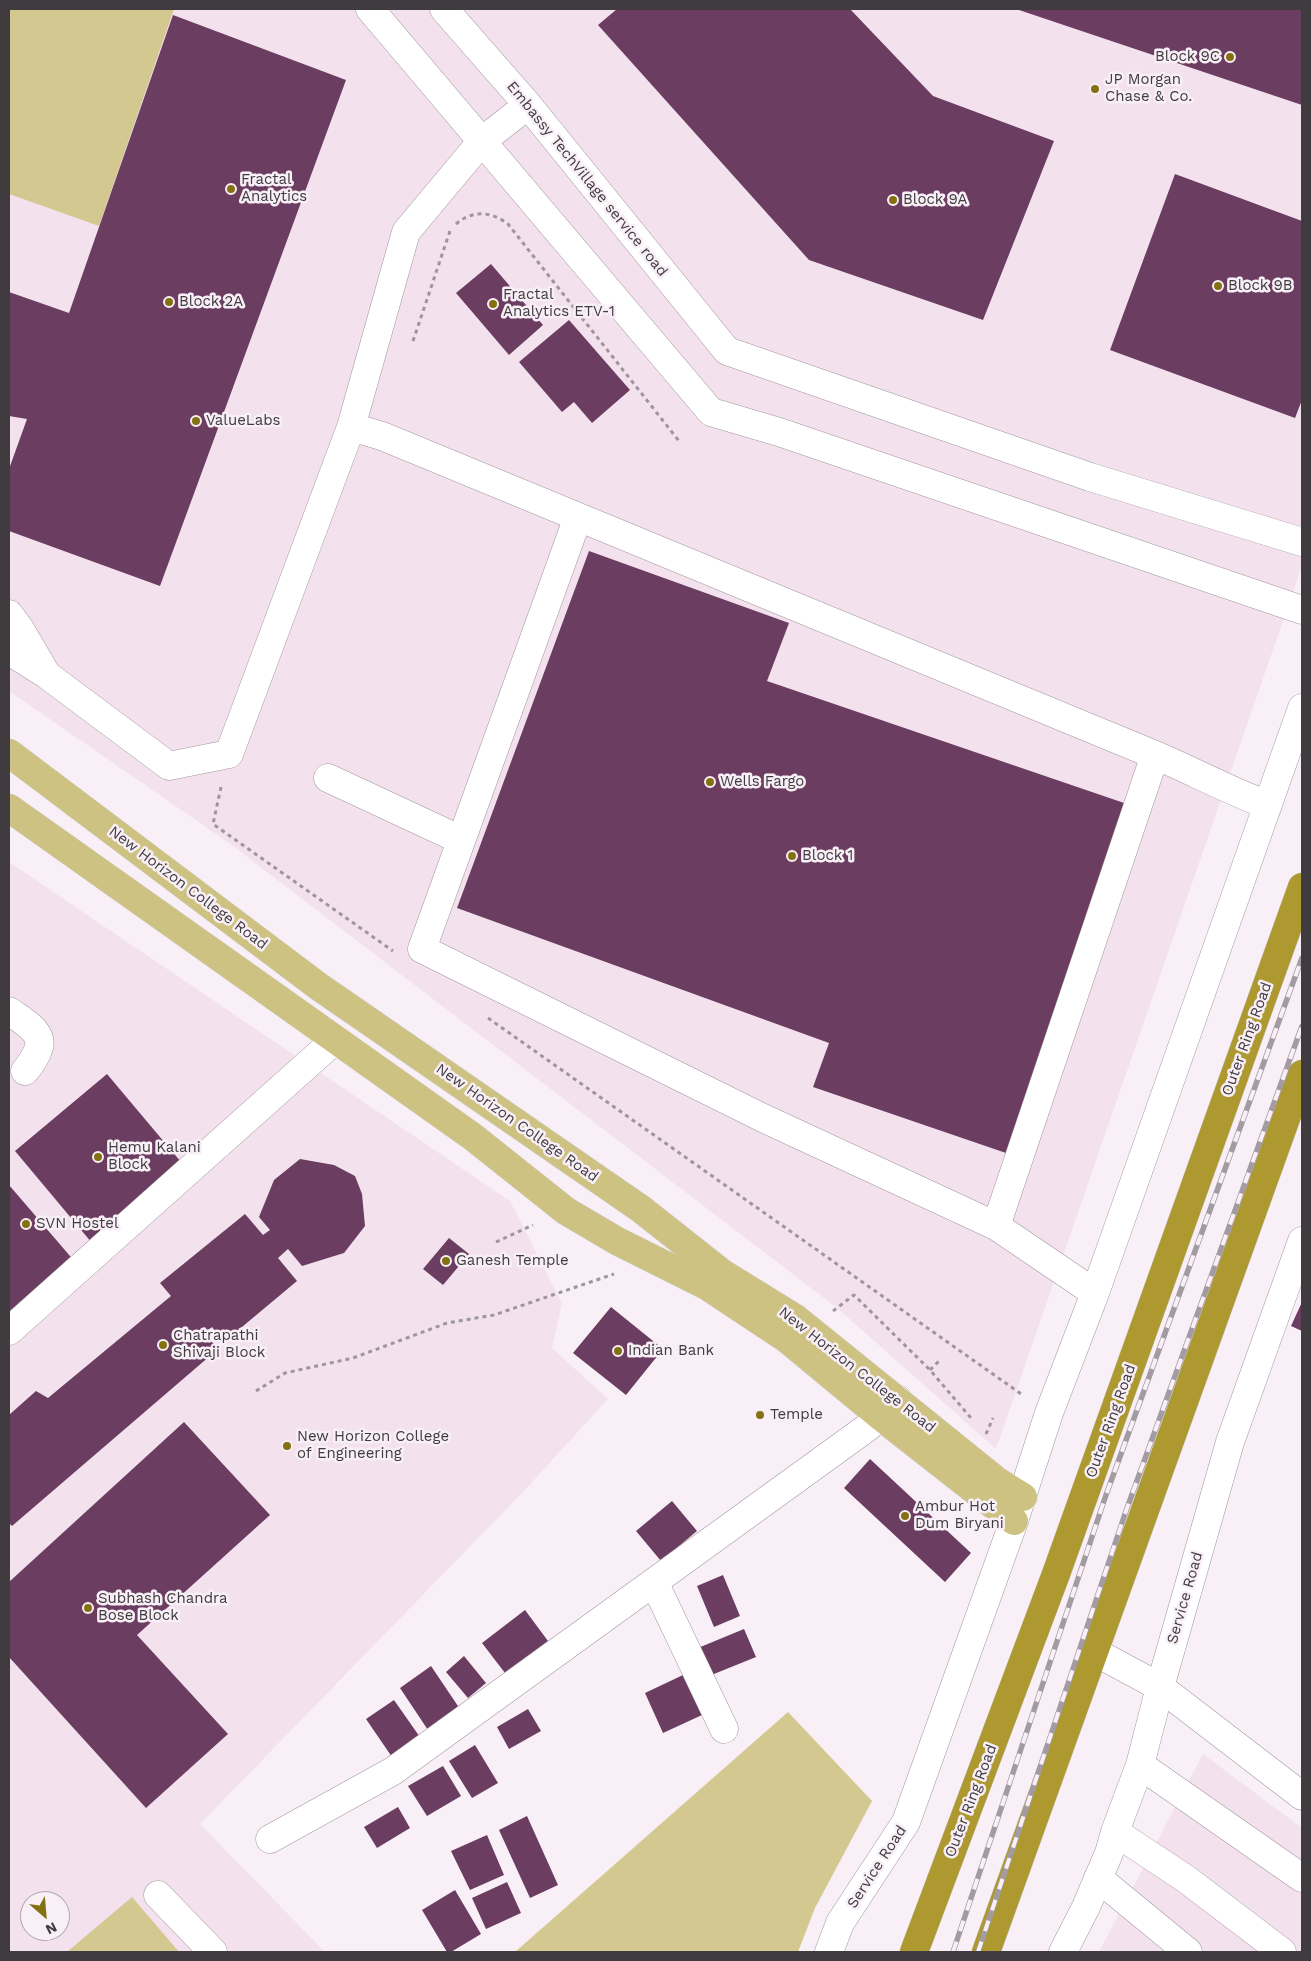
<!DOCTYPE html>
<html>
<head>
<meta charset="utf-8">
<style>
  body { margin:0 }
  #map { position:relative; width:1311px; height:1961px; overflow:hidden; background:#f9eff7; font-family:"Work Sans",sans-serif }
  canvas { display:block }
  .frame { position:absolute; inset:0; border:10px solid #3f3b3e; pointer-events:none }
  .north { position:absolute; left:20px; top:1891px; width:50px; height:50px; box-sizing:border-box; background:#f9eff7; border:1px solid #afa7ad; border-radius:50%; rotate:153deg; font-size:14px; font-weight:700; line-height:20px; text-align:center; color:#3f3b3e }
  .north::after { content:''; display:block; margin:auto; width:18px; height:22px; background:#837111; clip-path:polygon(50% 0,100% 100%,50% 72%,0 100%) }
</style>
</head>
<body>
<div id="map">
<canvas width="1311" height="1961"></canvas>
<div class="frame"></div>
<div class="north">N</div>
</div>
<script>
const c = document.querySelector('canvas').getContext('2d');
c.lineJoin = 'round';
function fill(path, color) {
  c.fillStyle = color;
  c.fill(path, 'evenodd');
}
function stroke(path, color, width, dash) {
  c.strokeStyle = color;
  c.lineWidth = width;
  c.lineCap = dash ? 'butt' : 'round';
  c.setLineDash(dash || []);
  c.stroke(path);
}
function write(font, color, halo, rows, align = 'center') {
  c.font = font + ' "Work Sans",sans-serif';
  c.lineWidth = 5;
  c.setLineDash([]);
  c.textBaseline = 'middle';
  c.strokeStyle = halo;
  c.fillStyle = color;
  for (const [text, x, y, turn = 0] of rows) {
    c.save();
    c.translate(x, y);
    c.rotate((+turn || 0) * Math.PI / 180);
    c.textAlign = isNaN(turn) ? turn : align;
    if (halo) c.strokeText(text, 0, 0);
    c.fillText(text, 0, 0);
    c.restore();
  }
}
const built = new Path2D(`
  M9,9h1293v557l-306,883 -159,-141 -608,-465 -220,-152z
  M9,862l501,339 52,102 -10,45 56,51 -86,94 -322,331 125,128h-316zM30,1901h30v30h-30z
  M1203,1754l99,74v124h-203z`);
const green = new Path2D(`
  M9,9h165l-75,217 -90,-32z
  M788,1712l84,89 -57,107 -17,44h-283z
  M132,1897l47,55h-112z`);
const building = new Path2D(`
  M617,9h233l83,87 121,45 -71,179 -174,-60 -211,-235z
  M1016,9h286v96z
  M173,15l173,65 -186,506 -151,-55v-62l18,-50 -18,-3v-124l60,21z
  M1175,174l127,47v179l-7,18 -185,-68z
  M491,264l52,61 -34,30 -53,-62z
  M569,320l61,70 -38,33 -18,-21 -12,10 -43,-50z
  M589,551l200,72 -22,58 360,123 -121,349 -193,-66 16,-44 -372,-135z
  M107,1074l74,88 -89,81 -77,-92z
  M300,1159l34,6 21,11 7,18 3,32 -21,27 -42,13 -14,-17 -10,9 19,23 -73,61 -12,-15 -8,6 14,16 -206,177 -3,-3v-108l27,-24 12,7 123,-102 -11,-13 85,-69 18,21 7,-5 -11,-13 15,-37z
  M9,1185l67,78 -67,58z
  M449,1238l20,16 -26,31 -20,-16z
  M1302,1302v29l-11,-5z
  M611,1307l52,42 -37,46 -53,-42z
  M184,1422l86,93 -133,120 91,99 -82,74 -137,-151v-75z
  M870,1459l101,94 -26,29 -101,-94z
  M672,1501l25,30 -36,30 -25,-30z
  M723,1575l17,41 -26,11 -17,-41z
  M525,1610l23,31 -43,32 -23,-30z
  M744,1629l12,28 -47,19 -11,-28z
  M464,1656l22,27 -18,15 -22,-26z
  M431,1666l31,46 -32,21 -30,-45z
  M683,1675l19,40 -39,18 -18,-40z
  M394,1700l28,40 -28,20 -28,-41z
  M528,1709l13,22 -32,18 -12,-22z
  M475,1745l23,38 -26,15 -23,-37z
  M443,1766l18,30 -34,20 -19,-30z
  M398,1807l12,21 -33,20 -13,-21z
  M527,1816l31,69 -28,13 -31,-68z
  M487,1835l17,40 -34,15 -19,-39z
  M507,1882l14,31 -35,16 -14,-31z
  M455,1890l26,44 -30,18h-4l-25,-42z`);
const path = new Path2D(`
  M456,224c16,-14 35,-13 52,0l171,217
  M413,341l37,-110
  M221,787l-8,37 180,127
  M488,1018l536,378
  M496,1242l37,-17
  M833,1311l21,-16 76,75 41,48
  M930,1370l11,-11
  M256,1391l29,-18 68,-15 94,-35 47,-8 120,-41
  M986,1434l7,-16`);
const minor = new Path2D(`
  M370,9l341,403 68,20 523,178
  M444,9l84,96 199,246 363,126 212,65
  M351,427l31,9 773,319c38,16 74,36 113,50
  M578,517l-156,432 341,169 233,108 99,67
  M9,614l11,15 27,46 122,91 60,-12 122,-327 55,-195 76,-91 46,-36
  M9,651l35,22
  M328,778l133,62
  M9,1011c12,9 37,21 29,39 -3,8 -8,15 -13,21
  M996,1226l159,-471
  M9,1331l326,-291
  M654,1582l70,147
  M1095,1652l65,35 142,109
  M1140,1765l162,113
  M1115,1832l71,47 96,73
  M270,1839l123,-68 475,-344 29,-28
  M1098,1878l90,74
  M158,1895l55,57
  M829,1952l11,-29 66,-101 108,-301 35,-108 46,-120 207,-585
  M1063,1952l23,-45 23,-54 6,-21 25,-67 20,-78 70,-245 72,-201`);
const major = new Path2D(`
  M9,753l309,233 323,223 81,64 73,45 202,163 26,16
  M9,808l464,329 93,74 51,30 90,45 80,53 93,77 134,105`);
const highway = new Path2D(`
  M914,1952l142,-378 246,-687
  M986,1952l316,-878`);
const rail = new Path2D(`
  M953,1952l153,-457 196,-537
  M978,1952l148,-441 176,-485`);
const markers = [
  [1230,57,5,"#837111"],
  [1095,89,5,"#837111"],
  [231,189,5,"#837111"],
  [893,200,5,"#837111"],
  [1218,286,5,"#837111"],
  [169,302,5,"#837111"],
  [493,304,5,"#837111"],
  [196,421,5,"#837111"],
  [710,782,5,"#837111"],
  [792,856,5,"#837111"],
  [98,1157,5,"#837111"],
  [26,1224,5,"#837111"],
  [446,1261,5,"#837111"],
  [163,1345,5,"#837111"],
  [618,1351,5,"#837111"],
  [760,1415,5,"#837111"],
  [287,1446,5,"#837111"],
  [905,1516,5,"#837111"],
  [88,1608,5,"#837111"]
];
const poiNames = [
  ["Block 9C",1220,57,"right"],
  ["JP Morgan",1105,80],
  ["Chase & Co.",1105,97],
  ["Fractal",241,180],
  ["Analytics",241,197],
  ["Block 9A",903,200],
  ["Block 9B",1228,286],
  ["Fractal",503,295],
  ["Analytics ETV-1",503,312],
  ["Block 2A",179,302],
  ["ValueLabs",206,421],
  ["Wells Fargo",720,782],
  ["Block 1",802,856],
  ["Hemu Kalani",108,1148],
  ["Block",108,1165],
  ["SVN Hostel",36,1224],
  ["Ganesh Temple",456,1261],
  ["Chatrapathi",173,1336],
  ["Shivaji Block",173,1353],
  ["Indian Bank",628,1351],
  ["Temple",770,1415],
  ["New Horizon College",297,1437],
  ["of Engineering",297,1454],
  ["Ambur Hot",915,1507],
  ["Dum Biryani",915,1524],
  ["Subhash Chandra",98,1599],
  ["Bose Block",98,1616]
];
const streetNames = [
  ["Embassy TechVillage service road",587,179,51],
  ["New Horizon College Road",188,888,37],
  ["Outer Ring Road",1247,1039,-70],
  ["New Horizon College Road",517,1123,35],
  ["New Horizon College Road",857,1370,38],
  ["Outer Ring Road",1111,1421,-70],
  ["Service Road",1185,1598,-74],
  ["Outer Ring Road",971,1801,-69],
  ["Service Road",877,1867,-57]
];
fill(built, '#f3e2ee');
fill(green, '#d4c891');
fill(building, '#6b3d61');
stroke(minor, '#a1979e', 29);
stroke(major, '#d1d0d1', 29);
stroke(highway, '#d1d0d1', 29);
stroke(path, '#9d969c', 3, [4, 4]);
stroke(minor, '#fff', 28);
stroke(major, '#cec283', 28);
stroke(highway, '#ae9931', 28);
stroke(rail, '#a29ba1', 5.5);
stroke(rail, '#f9eff7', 4, [11]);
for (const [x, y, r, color] of markers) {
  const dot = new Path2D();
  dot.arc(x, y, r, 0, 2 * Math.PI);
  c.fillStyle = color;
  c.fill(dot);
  stroke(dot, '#f9eff7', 2);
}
write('15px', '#3f3b3e', '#f9eff7', poiNames, 'left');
write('15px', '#3f3b3e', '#f9eff7', streetNames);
</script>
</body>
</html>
